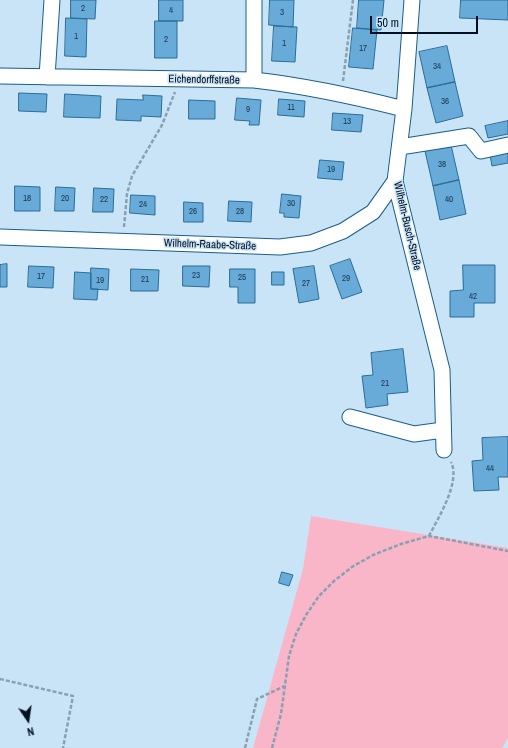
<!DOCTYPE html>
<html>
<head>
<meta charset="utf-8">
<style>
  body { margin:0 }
  #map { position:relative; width:508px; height:748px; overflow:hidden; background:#cae4f7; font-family:"Archivo Narrow",sans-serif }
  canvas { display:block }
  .north { position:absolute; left:8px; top:700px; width:40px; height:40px; -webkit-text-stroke:3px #cae4f7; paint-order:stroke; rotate:167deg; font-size:11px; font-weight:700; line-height:16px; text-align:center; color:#001021 }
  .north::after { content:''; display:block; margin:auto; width:14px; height:18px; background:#001021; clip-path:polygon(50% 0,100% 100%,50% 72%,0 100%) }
  .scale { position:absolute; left:370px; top:16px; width:108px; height:18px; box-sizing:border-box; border:2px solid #001021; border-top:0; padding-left:5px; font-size:12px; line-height:14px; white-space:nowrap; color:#001021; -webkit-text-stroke:3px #cae4f7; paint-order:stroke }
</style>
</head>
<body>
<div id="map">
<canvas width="508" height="748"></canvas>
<div class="north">N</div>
<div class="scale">50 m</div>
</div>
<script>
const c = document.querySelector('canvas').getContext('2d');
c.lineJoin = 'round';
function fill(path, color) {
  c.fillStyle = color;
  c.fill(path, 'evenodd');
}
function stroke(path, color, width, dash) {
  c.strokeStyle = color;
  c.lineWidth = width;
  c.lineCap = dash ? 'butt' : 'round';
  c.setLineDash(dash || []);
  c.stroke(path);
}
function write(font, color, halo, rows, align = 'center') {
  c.font = font + ' "Archivo Narrow",sans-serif';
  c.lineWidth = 3;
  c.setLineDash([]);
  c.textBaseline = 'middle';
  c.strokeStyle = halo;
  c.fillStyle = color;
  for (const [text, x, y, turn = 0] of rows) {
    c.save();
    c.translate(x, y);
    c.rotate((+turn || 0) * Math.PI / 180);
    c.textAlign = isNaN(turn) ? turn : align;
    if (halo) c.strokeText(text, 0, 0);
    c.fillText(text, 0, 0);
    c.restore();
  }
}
const green = new Path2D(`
  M311,516l197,32v190l-6,10h-249l50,-179z`);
const building = new Path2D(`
  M71,0h25l-1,19 -24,-1z
  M159,0h24v21h-24z
  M270,0h24l-1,27 -24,-2z
  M359,0h25l-3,30 -24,-2z
  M461,0h47v20l-48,-2z
  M66,18l21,1 -1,38 -21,-1z
  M155,21h22v37h-22z
  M274,26l23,1 -2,35 -23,-1z
  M353,28l24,2 -4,39 -24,-2z
  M447,46l8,36 -28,6 -8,-36z
  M455,82l8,34 -27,7 -9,-35z
  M19,93l28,1 -1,18 -27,-1z
  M65,94l36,2 -1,22 -36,-1z
  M143,95l19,1 -1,21 -20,-1v5l-25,-1 1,-21 26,1z
  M237,98l24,2 -2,25h-10l1,-4 -15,-1z
  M279,99l26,2 -1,16 -26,-2z
  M189,100l26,1v18h-26z
  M333,113l30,2 -2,17 -29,-2z
  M508,121v13l-20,4 -3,-12z
  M451,145l8,35 -26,6 -8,-35z
  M508,151v12l-16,3 -2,-11z
  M320,160l24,2 -2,18 -24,-2z
  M459,180l7,34 -26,6 -7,-34z
  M15,186l25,1v24h-25z
  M56,187l19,1 -1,23h-19z
  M94,188l20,1 -1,23h-20z
  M282,194l19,2 -2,22 -15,-1v-4h-4z
  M131,195l24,1v19l-25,-2z
  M229,201l23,1 -1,20 -23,-1z
  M184,202l19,1v19h-19z
  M350,259l12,33 -20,7 -12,-33z
  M7,264v23h-7v-22z
  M463,265h32v38h-21v14h-24v-26l13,-1z
  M29,266l25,1 -1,21 -25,-1z
  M183,266h27l-1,21 -26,-1z
  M314,266l5,33 -20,4 -6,-34z
  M91,268l18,1 -1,21 -17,-1z
  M131,269l28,1 -1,21h-27z
  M230,269h25v34h-17v-16h-8z
  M75,272l16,1v16h7l-1,11 -23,-1z
  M272,272h12v13h-12z
  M403,349l5,43 -21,2 1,11 -22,3 -4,-32 11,-1 -2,-22z
  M508,437v40h-10l1,13 -25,1 -2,-30 11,-1 -1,-22z
  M282,572l11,3 -4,11 -10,-3z`);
const path = new Path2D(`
  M343,81l10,-81
  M124,227l3,-33 5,-18 30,-51 13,-33
  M429,536c9,-18 32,-54 22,-74
  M0,679l73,17 -10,52
  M245,748l12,-49 28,-13
  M272,748l9,-34 8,-58 7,-22 10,-19 13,-19 15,-15 18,-14 21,-12 28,-11 28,-8 79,15`);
const minor = new Path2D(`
  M412,0l-8,109 -9,72 47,189 2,80
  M0,76l254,4c53,6 99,16 150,29
  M47,77l5,-77
  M254,80v-80
  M400,147l69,-11 12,15 27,-6
  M0,237l280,10 31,-4 32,-12 30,-19 22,-31
  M350,417l64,17 29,-4`);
const numberNames = [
  ["2",83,9],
  ["4",171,11],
  ["3",282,13],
  ["1",76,37],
  ["2",166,40],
  ["1",284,44],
  ["17",363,49],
  ["34",437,67],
  ["36",445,102],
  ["11",291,108],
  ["9",248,110],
  ["13",347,122],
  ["38",442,165],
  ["19",331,170],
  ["18",27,199],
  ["20",65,199],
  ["22",104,200],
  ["40",449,200],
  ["30",291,204],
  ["24",143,205],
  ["26",193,212],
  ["28",240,212],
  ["23",196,276],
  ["17",41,277],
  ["25",242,278],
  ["29",346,279],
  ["21",145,280],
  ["19",100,281],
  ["27",306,284],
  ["42",473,297],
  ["21",385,384],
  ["44",490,469]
];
const streetNames = [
  ["Eichendorffstraße",204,80,1],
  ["Wilhelm-Busch-Straße",407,226,77],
  ["Wilhelm-Raabe-Straße",210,245,2]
];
fill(green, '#f8b6c8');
fill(building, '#68aad8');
stroke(building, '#2a6d98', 1);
stroke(minor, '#185e89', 17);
stroke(path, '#89a0b2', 2.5, [4, 2]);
stroke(minor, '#fff', 15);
write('9px', '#1a364f', null, numberNames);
write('11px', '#001021', '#cae4f7', streetNames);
</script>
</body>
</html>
